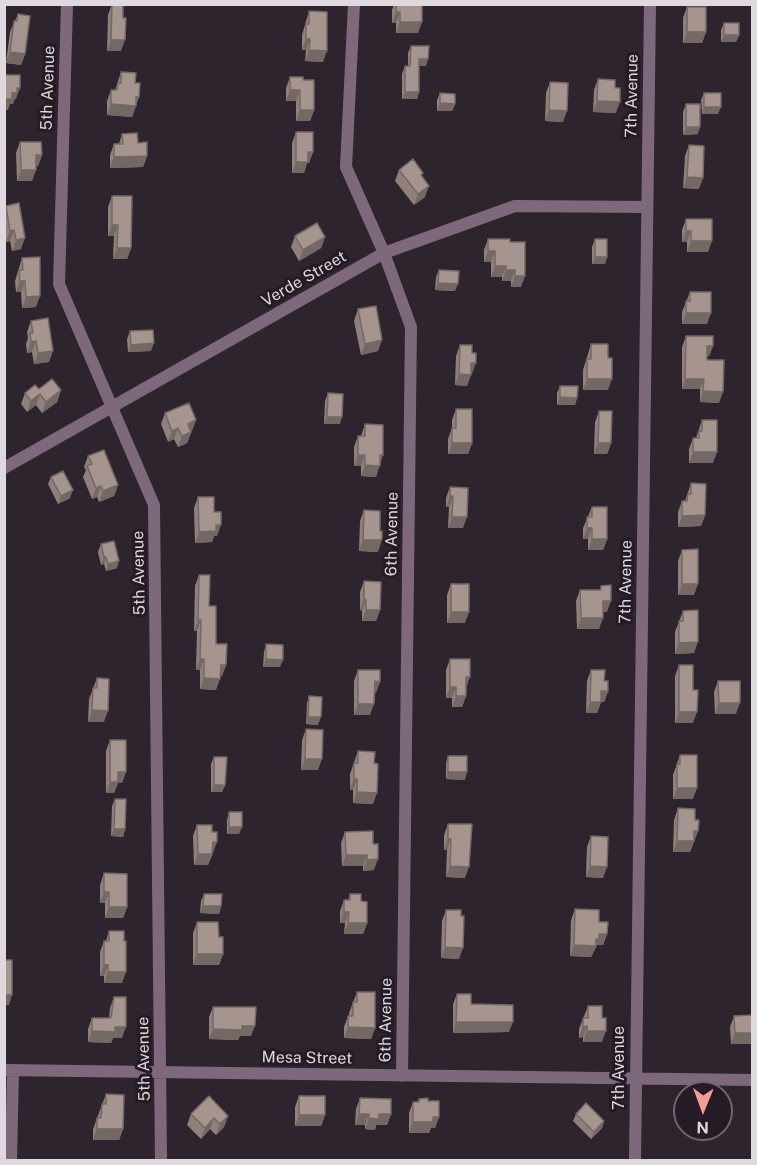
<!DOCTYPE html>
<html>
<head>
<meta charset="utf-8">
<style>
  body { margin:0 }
  #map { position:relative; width:757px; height:1165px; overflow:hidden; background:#2e242e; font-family:"Public Sans",sans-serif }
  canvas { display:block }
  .frame { position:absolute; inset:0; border:6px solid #dfd8de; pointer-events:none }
  .north { position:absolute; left:673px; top:1081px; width:60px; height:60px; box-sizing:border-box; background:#251b24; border:2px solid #6f676e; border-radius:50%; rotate:181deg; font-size:16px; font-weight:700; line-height:24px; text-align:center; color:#dfd8de }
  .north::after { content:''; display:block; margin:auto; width:21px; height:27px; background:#f59b99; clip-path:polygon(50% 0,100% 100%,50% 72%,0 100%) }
</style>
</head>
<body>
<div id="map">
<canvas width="757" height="1165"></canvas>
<div class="frame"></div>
<div class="north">N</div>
</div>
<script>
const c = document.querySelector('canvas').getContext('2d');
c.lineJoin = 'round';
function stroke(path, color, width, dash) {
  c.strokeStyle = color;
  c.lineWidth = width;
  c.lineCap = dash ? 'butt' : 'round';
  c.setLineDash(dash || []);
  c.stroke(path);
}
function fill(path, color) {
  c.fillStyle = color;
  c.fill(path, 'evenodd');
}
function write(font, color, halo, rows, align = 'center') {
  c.font = font + ' "Public Sans",sans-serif';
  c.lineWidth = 6;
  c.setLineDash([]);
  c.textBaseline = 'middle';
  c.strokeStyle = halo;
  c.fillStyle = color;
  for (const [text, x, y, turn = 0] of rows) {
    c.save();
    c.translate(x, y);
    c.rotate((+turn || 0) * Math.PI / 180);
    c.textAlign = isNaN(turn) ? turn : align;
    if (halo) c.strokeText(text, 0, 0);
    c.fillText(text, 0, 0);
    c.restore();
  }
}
const minor = new Path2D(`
  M67,4l-8,280 95,221 7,655
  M354,4l-8,163 38,86 27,74 -9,749
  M4,468l380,-215 131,-47 132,1
  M4,1070l748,10
  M11,1160l2,-90
  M635,1160l15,-1156`);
const wall = new Path2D(`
  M112,4l9,47h-14l1,-36z
  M394,4h28l-4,29h-22v-10h-4v-13z
  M687,7l19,25 -4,11h-19v-25z
  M309,11l14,51 -18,-1 1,-11h-4v-15z
  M18,14l7,40 -4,11 -15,-2 4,-31z
  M724,23l15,12 -3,7h-15v-12z
  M411,46l15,20h-7v26l-2,7h-15v-25l3,-8h3v-13z
  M121,72l14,11 4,14 -7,20 -25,-2v-14l4,-11h4z
  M290,77l13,3 11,30 -4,11h-14v-20h-10v-13z
  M598,79l17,9 1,25 -23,-1 1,-22z
  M550,82l13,40 -18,-1 1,-28z
  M440,93l15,11 -3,7h-15v-11z
  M704,93l14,21h-16l-1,-14z
  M686,104l12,30 -15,1v-23z
  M296,132l17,20 -4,11h-2l-3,10h-12v-30z
  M122,134l16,9 9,13 -4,11 -33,1v-13l4,-11h5z
  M20,142l22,13 -4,11h-2l-4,15h-15l-1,-28z
  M689,145l10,44 -16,-1 2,-32z
  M399,170l23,7 3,20 -11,8 -19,-24z
  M112,196l19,52 -4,11h-14l1,-23h-6v-29z
  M6,206l15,43 -9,2 -2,-10 -4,1 -2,-10v-23z
  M686,219l22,33h-21v-10h-5v-12z
  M295,236l30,1 -4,11 -22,13 -8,-14z
  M488,239l22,3 11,45h-10v-6h-9v-4h-11v-15h-7v-12z
  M595,239l12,18 -2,7h-13v-17z
  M22,258l14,49 -14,1 -1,-16h-5l-1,-11z
  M439,270l16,21 -20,-1 1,-13z
  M690,292l17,32h-25v-12z
  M358,309l20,42 -17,4 -7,-34z
  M31,321l18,41 -15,2 -2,-12 -5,1 -1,-9 2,-6 -1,-6z
  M130,331l21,20 -23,1 -1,-13z
  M686,336l27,10 -4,10h-2v4l12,43 -19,-1v-13h-18v-42z
  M591,344l17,46h-25v-20z
  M460,345l12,29h-1l-4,12 -12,-1 1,-29z
  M560,386l17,12 -2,7h-18v-12z
  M39,389l22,1 -4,12 -15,11 -6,-8 -9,7 -6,-8 4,-11z
  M328,393l12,31h-16l1,-23z
  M456,409l16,34 -4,11h-20v-15l4,-11v-8z
  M599,411l12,32 -4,11h-13l1,-32z
  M165,413l31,7 -9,23 -9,4 -4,-8 -6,3 -7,-18z
  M702,420l11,43h-24v-14l4,-11h3z
  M365,424l15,39 -4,14 -15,-1v-10h-7v-19l4,-11h3z
  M88,456l30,29 -4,11 -15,6 -2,-5 -5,2 -9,-22 3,-7 -2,-3z
  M51,477l19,21 -12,6 -10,-20z
  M691,483l14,32 -4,11 -23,1v-15l4,-11h3z
  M450,487l13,41h-15l1,-21h-3v-9z
  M198,497l16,15 3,24h-3l-2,6 -17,1 -1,-35z
  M592,507l15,32 -4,11h-15v-11h-5v-11z
  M364,510l14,42 -19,-1 1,-30z
  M101,544l16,24 -11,3 -2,-7 -3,1 -3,-13z
  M682,550l12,45h-16v-34z
  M199,575l10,31 7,38 10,21 -4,11h-2l-4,14 -16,-1v-19h-4l1,-39h-3l1,-45z
  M364,581l16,29 -4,11h-14v-10l-2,-1v-18z
  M451,584l14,39h-18v-28z
  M601,586l6,26h-4l-4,17h-22l-1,-28 4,-11h20z
  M683,611l11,42 -19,1v-22z
  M266,644l14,23h-17l1,-15z
  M450,659l16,29v8l-4,11h-10v-9h-6v-28z
  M679,665l14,25v33h-18v-47z
  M358,670l18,23h-2l-4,22h-16v-34z
  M591,670l13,11 4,10 -4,11h-3l-4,11h-11l1,-32z
  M97,678l7,44h-16l1,-23z
  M718,681l18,33h-21l-1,-22z
  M309,696l9,29 -12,-1 1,-21z
  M306,729l12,41h-17l1,-30z
  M110,740l16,32 -4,11h-4l-4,10h-8v-42z
  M358,751l15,53 -20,-1v-13h-3v-16z
  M680,755l13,44h-20v-24z
  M448,756l17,24 -19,-1v-16z
  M214,757l11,28 -3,7h-11v-28z
  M115,799l10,30 -2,8 -12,-1 1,-30z
  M678,808l17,12 3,11 -8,21h-17l1,-32z
  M229,812l10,22h-12v-14z
  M448,824l17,54 -19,-1 1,-27h-3v-15z
  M197,825l16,28 -5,12h-14l-1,-29z
  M373,831l1,39 -11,1v-5h-21l-1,-23 4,-11z
  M591,836l12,42 -17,-1 1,-30z
  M104,873l23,34 -4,11h-18v-15h-5v-18z
  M204,894l17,12 -2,8 -19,-1 1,-12z
  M350,894l11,7 6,22 -4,11h-19l1,-11h-5v-12l4,-11h4z
  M575,909l24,13 8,12 -4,11h-6l-6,12 -21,-1 1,-36z
  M446,910l13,49 -18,-1 1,-37z
  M197,922l22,15 4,17 -4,11h-26v-32z
  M109,931l13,52h-18v-7h-4v-24l4,-11h2z
  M357,992l18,36 -4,11 -27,-1v-11l4,-11h1v-3z
  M457,994l14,10 38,28 -56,1v-29z
  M114,997l8,41h-9l-2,5 -23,-1v-13l4,-11h17l1,-10z
  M588,1006l14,36h-19v-5l-4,1v-9z
  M213,1007l38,29h-11l-2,4 -29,-1v-22z
  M753,1015v29h-22l-1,-17 4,-11z
  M106,1094l17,35 -4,11h-26v-11z
  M299,1096l26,19 -4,11h-26v-19z
  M360,1098l31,16 -4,11h-11l-1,5 -10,-1v-4h-10l1,-16z
  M419,1099l9,2 11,16 -4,11h-4l-2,5h-20v-20l4,-11h4z
  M191,1114l37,2 -4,11 -8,8 -6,-6 -9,10 -14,-14z
  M576,1114l28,7 -2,7 -11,11 -18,-18z`);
const shadedWall = new Path2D(`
  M396,12h4l-4,11h-4z
  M400,22h22l-4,11h-22z
  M687,32h19l-4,11h-19z
  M724,35h15l-3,7h-15z
  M306,39h4l-4,11h-4z
  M111,40h14l-4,11h-14z
  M309,50l18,1 -4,11 -18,-1z
  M10,52l15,2 -4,11 -15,-2z
  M419,59h9l-2,7h-9z
  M17,88h3l-4,11h-1l-2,5h-3l-2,6h-4v-11l8,-6z
  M290,90h10l-4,11h-10z
  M405,92h14l-2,7h-15z
  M136,97h3l-7,20 -25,-2 4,-11z
  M597,101l23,1 -4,11 -23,-1z
  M440,103l15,1 -3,7h-15z
  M704,107h17l-3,7h-16z
  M300,110h14l-4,11h-14z
  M549,110l18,1 -4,11 -18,-1z
  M686,127h14l-2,7 -15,1z
  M308,152h5l-4,11h-2l-3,10h-12l4,-11z
  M36,155h6l-4,11h-6z
  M147,156l-4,11 -33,1 4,-11z
  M21,170h15l-4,11h-15z
  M687,177l16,1 -4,11 -16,-1z
  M429,186l-4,11 -11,8 4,-11z
  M112,225h6l-4,11h-6z
  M14,230l-4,11 -4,1 4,-11z
  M686,231h5l-4,11h-5z
  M325,237l-4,11 -22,13 4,-11z
  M25,238l-4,11 -9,2 4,-11z
  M691,241h21l-4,11h-21z
  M117,248h14l-4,11h-14z
  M488,251h7l-4,11h-7z
  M595,257h12l-2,7h-13z
  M495,266h11l-4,11h-11z
  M506,270h9l-4,11h-9z
  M515,276h10l-4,11h-10z
  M20,281h5l-4,11h-5z
  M438,283l20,1 -3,7 -20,-1z
  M40,296l-4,11 -14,1 4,-11z
  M686,313h25l-4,11h-25z
  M382,340l-4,11 -17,4 4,-11z
  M36,341l-4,11 -5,1 4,-11z
  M154,343l-3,8 -23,1 3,-7z
  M707,346h6l-4,10h-6z
  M53,351l-4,11 -15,2 4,-11z
  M471,363h5l-4,11h-5z
  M459,374l12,1 -4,11 -12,-1z
  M587,379h25l-4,11h-25z
  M685,379h19l-4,10h-18z
  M61,390l-4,12 -15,11 4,-11z
  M703,391l20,1 -4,11 -19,-1z
  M40,394l-4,11 -9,7 4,-11z
  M560,397l17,1 -2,7h-18z
  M327,417h15l-2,7h-16z
  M196,420l-4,11 -8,4 4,-11z
  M178,428l-4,11 -6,3 4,-11z
  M191,432l-4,11 -9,4 4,-11z
  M452,443h20l-4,11h-20z
  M598,443h13l-4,11h-13z
  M693,452h24l-4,11h-24z
  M358,455h7l-4,11h-7z
  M380,455h3l-7,22 -15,-1 4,-11z
  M118,485l-4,11 -15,6 4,-11z
  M101,486l-4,11 -5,2 4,-11z
  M73,490l-3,8 -12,6 3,-8z
  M450,496h3l-4,11h-3z
  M705,515l-4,11 -23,1 4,-11z
  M452,517h15l-4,11h-15z
  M216,525h5l-4,11h-3l-2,6 -17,1 4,-11z
  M587,528h5l-4,11h-5z
  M592,539h15l-4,11h-15z
  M363,540h19l-4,12 -19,-1z
  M104,557h2l-2,7 -3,1z
  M119,561l-2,7 -11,3 2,-7z
  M682,584h16l-4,11h-16z
  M364,599l2,1 -4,11 -2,-1z
  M603,601h8l-4,11h-8z
  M366,610h14l-4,11h-14z
  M451,612h18l-4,11h-18z
  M581,618h22l-4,11h-22z
  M198,620h3l-4,11h-3z
  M698,642l-4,11 -19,1 4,-11z
  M200,659h4l-4,11h-4z
  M266,659l17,1 -3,7h-17z
  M221,665h5l-4,11h-5z
  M466,677h4l-4,11z
  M204,678l16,1 -4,11 -16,-1z
  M375,681l5,1 -4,11 -5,-1z
  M450,687h6l-4,11h-6z
  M601,691h7l-4,11h-7z
  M456,696h10l-4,11h-10z
  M590,702h11l-4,11h-11z
  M719,703h21l-4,11h-21z
  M358,704h16l-4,11h-16z
  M92,710l16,1 -4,11h-16z
  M679,712h18l-4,11h-18z
  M308,717h13l-3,8 -12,-1z
  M305,759h17l-4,11h-17z
  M118,772h8l-4,11h-4l-4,10h-8l4,-11z
  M448,772h19l-2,8 -19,-1z
  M354,779h3l-4,11h-3z
  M214,785h11l-3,7h-11z
  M677,788h20l-4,11h-20z
  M357,792l20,1 -4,11 -20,-1z
  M229,827h13l-3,7h-12z
  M114,829h11l-2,8 -12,-1z
  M694,831h4l-8,21h-17l4,-11z
  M448,839h3l-4,11h-3z
  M213,842h4l-4,11z
  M198,854h14l-4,11h-14z
  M346,855h21l-4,11h-21z
  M378,859l-4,11 -11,1 4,-11z
  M450,866l19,1 -4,11 -19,-1z
  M590,866l17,1 -4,11 -17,-1z
  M104,892h5l-4,11h-5z
  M203,906h18l-2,8 -19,-1z
  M109,907h18l-4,11h-18z
  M344,912h5l-4,11h-5z
  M348,923h19l-4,11h-19z
  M599,934h8l-4,11h-6l-6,12 -21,-1 4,-11 22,-6z
  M445,947l18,1 -4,11 -18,-1z
  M197,954h26l-4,11h-26z
  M104,965h4l-4,11h-4z
  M108,972h18l-4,11h-18z
  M4,995h8l-3,10h-5z
  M456,1022h57l-4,10 -56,1z
  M242,1026h13l-4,10h-11l-2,4 -29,-1 4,-10z
  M587,1026l-4,11 -4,1 4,-11z
  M115,1027h11l-4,11h-9l-2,5 -23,-1 4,-11z
  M348,1027l27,1 -4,11 -27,-1z
  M587,1031h19l-4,11h-19z
  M735,1033h18v11h-22z
  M359,1114h10l-4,11h-10z
  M379,1114h12l-4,11h-11l-1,5 -10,-1 4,-11z
  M299,1115h26l-4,11h-26z
  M228,1116l-4,11 -8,8 4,-11z
  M433,1117h6l-4,11h-4l-2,5h-20l4,-11z
  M214,1118l-4,11 -9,10 4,-11z
  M604,1121l-2,7 -11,11 3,-7z
  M97,1129h26l-4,11h-26z`);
const building = new Path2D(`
  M112,4l11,1v13h3l-1,22h-14z
  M396,4h26v18h-22v-10h-4z
  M687,7h19v25h-19z
  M309,11l18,1v39l-18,-1 1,-11h-4v-15h3z
  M18,14l12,2 -5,38 -15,-2 4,-31h3z
  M724,23h15v12h-15z
  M411,46h18l-1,13h-9v33h-14v-26h5z
  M121,72l15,1 -1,10h5l-1,14h-3v9l-25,-2v-14h6l1,-7h3z
  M5,75h15v13h-3v5h-5v6h-8z
  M290,77h13v3h11v30h-14v-20h-10z
  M598,79l17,1v8h5v14l-23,-1z
  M550,82l18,1 -1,28 -18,-1z
  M440,93l15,1v10l-15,-1z
  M704,93h17v14h-17z
  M686,104h14v23h-14z
  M296,132h17v20h-5v10h-12z
  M137,133l1,10 9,-1v14l-33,1v-13h9l-1,-10z
  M20,142h21l1,13h-6v15h-15z
  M689,145l15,1 -1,32 -16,-1z
  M413,159l10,14 -2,2 8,11 -11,8 -19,-24z
  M112,196h20l-1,52h-14l1,-23h-6z
  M19,203l6,35 -9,2 -2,-10 -4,1 -4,-25z
  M686,219h26v22h-21v-10h-5z
  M317,223l8,14 -22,13 -8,-14z
  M488,239h22v3h15v34h-10v-6h-9v-4h-11v-15h-7z
  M595,239h12v18h-12z
  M40,257v39l-14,1 -1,-16h-5l-1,-11h4l-1,-12z
  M439,270l20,1 -1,13 -20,-1z
  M690,292h21v21h-25v-12h4z
  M376,306l6,34 -17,4 -7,-35z
  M48,318l5,33 -15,2 -2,-12 -5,1 -1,-9h3l-2,-12z
  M153,330l1,13 -23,2 -1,-14z
  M686,336h27v10h-6v14h17l-1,32 -20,-1 1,-12h-19z
  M591,344h17v14h4v21h-25v-20h4z
  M460,345h12v8h4v10h-5v12l-12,-1z
  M52,379l9,11 -15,12 -6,-8 -9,7 -6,-8 10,-8 4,4z
  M560,386h18l-1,12 -17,-1z
  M328,393l15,1 -1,23h-15z
  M189,403l7,17 -8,4 3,8 -9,4 -4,-8 -6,3 -7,-18z
  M456,409h16v34h-20v-15h4z
  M599,411h13l-1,32h-13z
  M702,420h15v32h-24v-14h6v-7h3z
  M365,424l18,1v30h-3v11l-15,-1v-10h-7v-19h7z
  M104,450l14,35 -15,6 -2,-5 -5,2 -9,-22 5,-2 -4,-8z
  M63,471l10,19 -12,6 -10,-19z
  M691,483l15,1 -1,31 -23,1v-15h5l1,-7h3z
  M450,487l18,1 -1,29h-15l1,-21h-3z
  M198,497h16v15h7v13h-5v6l-17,1z
  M592,507h15v32h-15v-11h-5v-11h5z
  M364,510l16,1v20h2v9h-19z
  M114,541l5,20 -11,3 -2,-7h-2l-3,-13z
  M698,549v35h-16v-34z
  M199,575h11l-1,31h7v38h11l-1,21h-5l-1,14 -16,-1v-19h-4l1,-39h-3z
  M364,581l17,1 -1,28h-14v-10l-2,-1z
  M451,584h18v28h-18z
  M611,585v16h-8v17h-22l-1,-28h21v-4z
  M698,610v32l-19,1v-22h4v-10z
  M266,644l17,1v15l-17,-1z
  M450,659h20v18h-4v19h-10v-9h-6z
  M679,665h14v25h5l-1,22h-18z
  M358,670h22v12l-5,-1 -1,23h-16z
  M591,670h14l-1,11h4v10h-7v11h-11z
  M97,678l12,1 -1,32 -16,-1 1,-22h4z
  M718,681h22v22h-21z
  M309,696l13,1 -1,20h-13z
  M306,729l17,1 -1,29h-17z
  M110,740h16v32h-8v10h-8z
  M358,751l17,1 -1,11 4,1 -1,29 -20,-1v-13h-3v-16h4z
  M680,755h17v33h-20v-24h3z
  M448,756h19v16h-19z
  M214,757h13l-2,28h-11z
  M115,799h11l-1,30h-11z
  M678,808l17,1v11h4l-1,11h-4v10h-17z
  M229,812h13v15h-13z
  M448,824h24l-3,43 -19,-1 1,-27h-3z
  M197,825h15v7h5v10h-4l-1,12h-14z
  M373,831v13h5v15l-11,1v-5h-21l-1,-23z
  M591,836l17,1 -1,30 -17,-1z
  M104,873l23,1v33h-18v-15h-5z
  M204,894h18l-1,12h-18z
  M350,894h11v7l6,1v21h-19l1,-11h-5v-12h6z
  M575,909l24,1v12h9l-1,12h-8v5h-3v7l-22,-1z
  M446,910h15v6h3l-1,32 -18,-1z
  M197,922h21l1,15h4v17h-26z
  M109,931h15v10h2v31h-18v-7h-4v-24h5z
  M4,960h8v35h-8z
  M357,992h18v36l-27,-1v-11h5v-14h4z
  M457,994h14v10l42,1v17h-57z
  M114,997h12v30h-11v5l-23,-1v-13h19z
  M588,1006h14v12h4v13h-19v-5l-4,1v-9h5z
  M213,1007h43l-1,19h-13v4l-29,-1z
  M753,1015v18h-18l-1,-17z
  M106,1094l18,1 -1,34h-26v-11h4l1,-14h4z
  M209,1096l19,20 -8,8 -6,-6 -9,10 -14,-14z
  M299,1096h26v19h-26z
  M360,1098l31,1v15h-12v5l-10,-1v-4h-10z
  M428,1098v3h11v16h-6v5h-20v-20h6v-3z
  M586,1103l18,18 -10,11 -18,-18z`);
const streetNames = [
  ["5th Avenue",48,88,-88],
  ["7th Avenue",632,96,-89],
  ["Verde Street",304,279,-30],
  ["6th Avenue",392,534,-89],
  ["5th Avenue",139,573,-91],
  ["7th Avenue",626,582,-89],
  ["6th Avenue",386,1020,-89],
  ["Mesa Street",307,1058,1],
  ["5th Avenue",144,1059,-91],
  ["7th Avenue",619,1068,-90]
];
stroke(minor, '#7e697c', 12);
fill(wall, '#8f807b');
fill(shadedWall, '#746864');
fill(building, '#a6958f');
stroke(building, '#746864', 1.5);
write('16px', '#dfd8de', '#251b24', streetNames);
</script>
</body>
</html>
